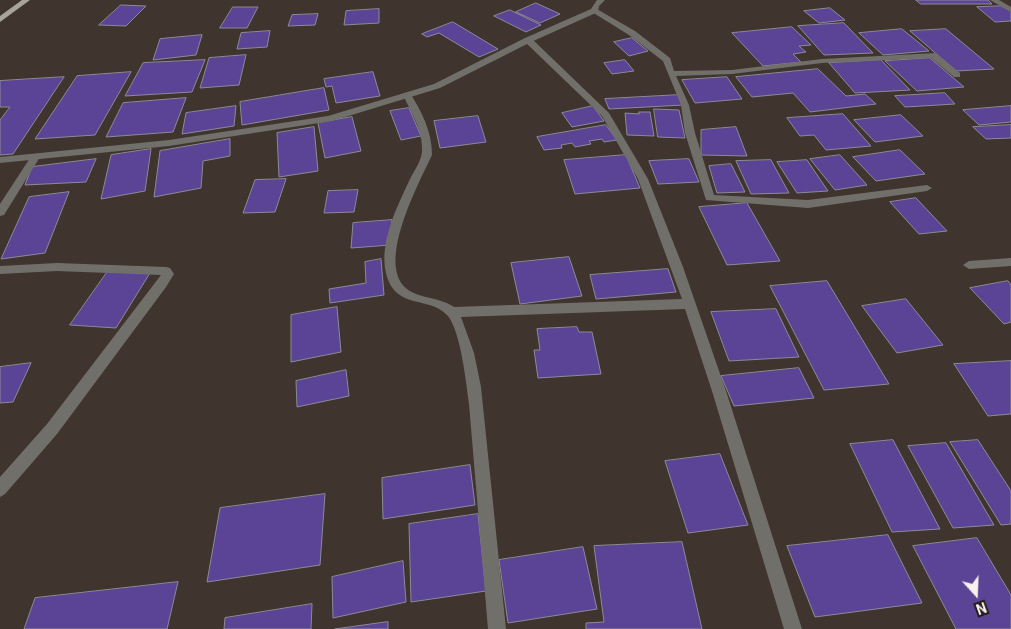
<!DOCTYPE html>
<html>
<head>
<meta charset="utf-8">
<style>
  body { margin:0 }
  #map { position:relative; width:1011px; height:629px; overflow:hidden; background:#40342f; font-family:Roboto,sans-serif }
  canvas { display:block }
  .north { position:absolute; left:951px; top:569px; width:50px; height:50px; -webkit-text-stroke:4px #231d1b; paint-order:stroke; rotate:160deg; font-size:14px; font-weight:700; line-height:20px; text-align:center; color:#f8f0ec }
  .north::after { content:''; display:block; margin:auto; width:18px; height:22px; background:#f8f0ec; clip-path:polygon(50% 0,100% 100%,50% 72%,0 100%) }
</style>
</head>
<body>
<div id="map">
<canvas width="1011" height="629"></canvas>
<div class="north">N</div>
</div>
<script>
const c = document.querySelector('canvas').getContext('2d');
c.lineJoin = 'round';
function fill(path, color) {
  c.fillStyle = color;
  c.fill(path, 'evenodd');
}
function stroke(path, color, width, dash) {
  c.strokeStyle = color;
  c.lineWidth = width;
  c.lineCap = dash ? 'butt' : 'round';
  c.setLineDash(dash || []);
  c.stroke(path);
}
const building = new Path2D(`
  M916,0h72l4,4h-71z
  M536,3l24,11 -20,9 -24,-11z
  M121,5l25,1 -20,20 -27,-1z
  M1001,6l10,5v10l-16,1 -18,-15z
  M233,7h25l-11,21h-27z
  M830,8l15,12 -26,3 -15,-12z
  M379,9v14l-35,2 2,-14z
  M510,10l31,15 -15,7 -32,-16z
  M318,14l-3,11 -27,1 4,-11z
  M453,22l45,27 -19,8 -40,-24 -12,4 -5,-3z
  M844,23l29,30 -49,2 -26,-29z
  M792,27l19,18 -12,1 7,6 -13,2 8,8 -38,4 -31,-33z
  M902,29l27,22 -46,4 -24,-22z
  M946,29l48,40 -38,2 -46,-40z
  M270,31l-3,16 -30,2 4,-16z
  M202,35l-6,20 -43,5 7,-21z
  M632,38l16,13 -19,5 -15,-14z
  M246,55l-7,30 -39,3 9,-30z
  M930,58l34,29 -47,4 -32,-30z
  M205,60l-13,32 -67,4 18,-33z
  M625,60l9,11 -22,3 -8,-11z
  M881,60l29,30 -55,3 -26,-30z
  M818,69l28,27 19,-2 11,10 -66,8 -17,-19 -41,4 -16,-20z
  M131,72l-36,63 -60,4 42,-63z
  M373,72l7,24 -44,7 -4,-17 -6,1 -2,-8z
  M64,77l-51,77 -13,1v-35l10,-13h-10v-26z
  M727,77l15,22 -47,4 -13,-23z
  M324,88l5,22 -87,15 -2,-23z
  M945,93l10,11 -50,3 -10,-11z
  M679,95l5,10 -75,4 -4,-10z
  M186,98l-13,34 -67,5 17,-34z
  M236,106l-2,20 -52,8 4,-21z
  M593,106l11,15 -32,6 -10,-14z
  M1011,106v16l-32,3 -16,-15z
  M409,108l12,28 -20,4 -11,-29z
  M654,109l25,1 6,28 -27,-1z
  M639,112h11l4,24 -27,-1 -2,-22 14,1z
  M843,114l28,32 -45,4 -12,-15 -14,1 -13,-18z
  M901,115l22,21 -48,6 -21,-22z
  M478,116l8,26 -46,6 -6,-27z
  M352,117l9,34 -36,7 -7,-35z
  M606,125l11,15 -13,2 -2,-3 -13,2 2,3 -16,3 -3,-4 -11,2 1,3 -18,2 -7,-13z
  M1011,125v13l-25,1 -13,-12z
  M314,127l4,44 -39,6 -2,-44z
  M736,127l11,29 -46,-1v-25z
  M230,139v17l-27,5 -2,27 -47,9 6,-46z
  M151,149l-6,42 -44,8 10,-44z
  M900,150l25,24 -49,7 -23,-24z
  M626,155l14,33 -65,6 -11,-34z
  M840,155l27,30 -32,5 -25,-31z
  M96,159l-10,23 -61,3 7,-18z
  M689,159l10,23 -41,2 -9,-23z
  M771,160l18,33 -38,1 -15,-33z
  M807,160l21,31 -31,2 -20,-31z
  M731,164l14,28 -28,1 -8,-27z
  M286,179l-11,33 -32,1 12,-33z
  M358,190l-4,22 -30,1 4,-22z
  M69,192l-24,61 -44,6 28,-62z
  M916,198l31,33 -28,3 -29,-32z
  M747,203l33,58 -53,4 -28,-58z
  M392,220l-1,25 -40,3 2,-25z
  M569,257l13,39 -62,8 -9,-41z
  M381,259l3,36 -54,8 -1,-14 37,-6 -1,-21z
  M668,269l8,23 -80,7 -6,-24z
  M108,271l42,2 -34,55 -46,-3z
  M827,281l62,103 -65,6 -54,-104z
  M1008,281l3,4v37l-7,2 -34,-36z
  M906,299l37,46 -46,8 -35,-47z
  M337,307l4,45 -50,10v-47z
  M776,309l23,48 -70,4 -18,-49z
  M577,327l2,5h13l9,42 -63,4 -4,-28h6l-3,-21z
  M1011,361v53l-23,2 -34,-52z
  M31,363l-18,39 -13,1v-36z
  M799,368l15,30 -80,8 -13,-30z
  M346,370l3,26 -52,11 -1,-26z
  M893,440l47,89 -48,3 -42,-88z
  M978,440l33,51v33l-10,1 -51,-83z
  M946,443l48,82 -41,3 -45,-82z
  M720,454l28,71 -60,8 -23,-72z
  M470,465l5,40 -92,14 -1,-41z
  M325,494l-5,71 -113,17 13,-74z
  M478,514l8,77 -75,11 -2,-78z
  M888,535l34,68 -107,14 -28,-71z
  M977,538l34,57v34h-55l-43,-83z
  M682,542l20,87h-116v-6l18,-1 -10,-76z
  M583,547l14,62 -89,14 -9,-63z
  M403,561l3,41 -73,16 -1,-41z
  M178,582l-11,47h-143l11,-31z
  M312,604l-1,25h-87l1,-11z
  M388,622v7h-53z`);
const minor = new Path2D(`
  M990,0h9l12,7v5z
  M595,8l40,23 35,27 4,13 58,-1 90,-11 114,-6 24,20v4h-6l-23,-19 -109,5 -90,11 -56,2 13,29 6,28 19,62 94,5 119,-15 5,3 -5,3 -119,17 -102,-8 -21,-67 -4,-28 -18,-44 -34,-26 -37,-23 -1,-2z
  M525,38h6l78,75 39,66 35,88 43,124 76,238h-18l-72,-238 -27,-82 -224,8 13,36 7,34 25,242h-18l-19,-225c-3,-22 -8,-71 -21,-88 -18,-21 -53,-5 -62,-43 -7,-31 11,-66 24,-94 5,-10 13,-20 12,-31 0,-19 -11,-36 -19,-53l1,-2h6c12,19 22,39 22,62 -13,28 -57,109 -25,134 13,10 33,8 47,18l228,-8 -44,-120 -36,-63 -77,-74z
  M35,154l5,3 -36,58 -4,1v-12l32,-49z
  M1011,258v8l-42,3 -6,-4 6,-4z
  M57,263l109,4 4,1 4,6 -8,13 -109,147 -52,60 -5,3v-20l47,-53 114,-149 -104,-4 -57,3v-8z`);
const tertiary = new Path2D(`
  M597,0h8l-6,6 -1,6 -67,30 -91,46 -108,33 -163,25 -169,17v-6l169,-17 159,-24 106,-32 91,-46 66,-29z`);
const primary = new Path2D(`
  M22,0h8l-30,22v-6z`);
fill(building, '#5b4395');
stroke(building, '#8c8a97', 1);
fill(minor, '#716f69');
fill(tertiary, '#716f69');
fill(primary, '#a9a499');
</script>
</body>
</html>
